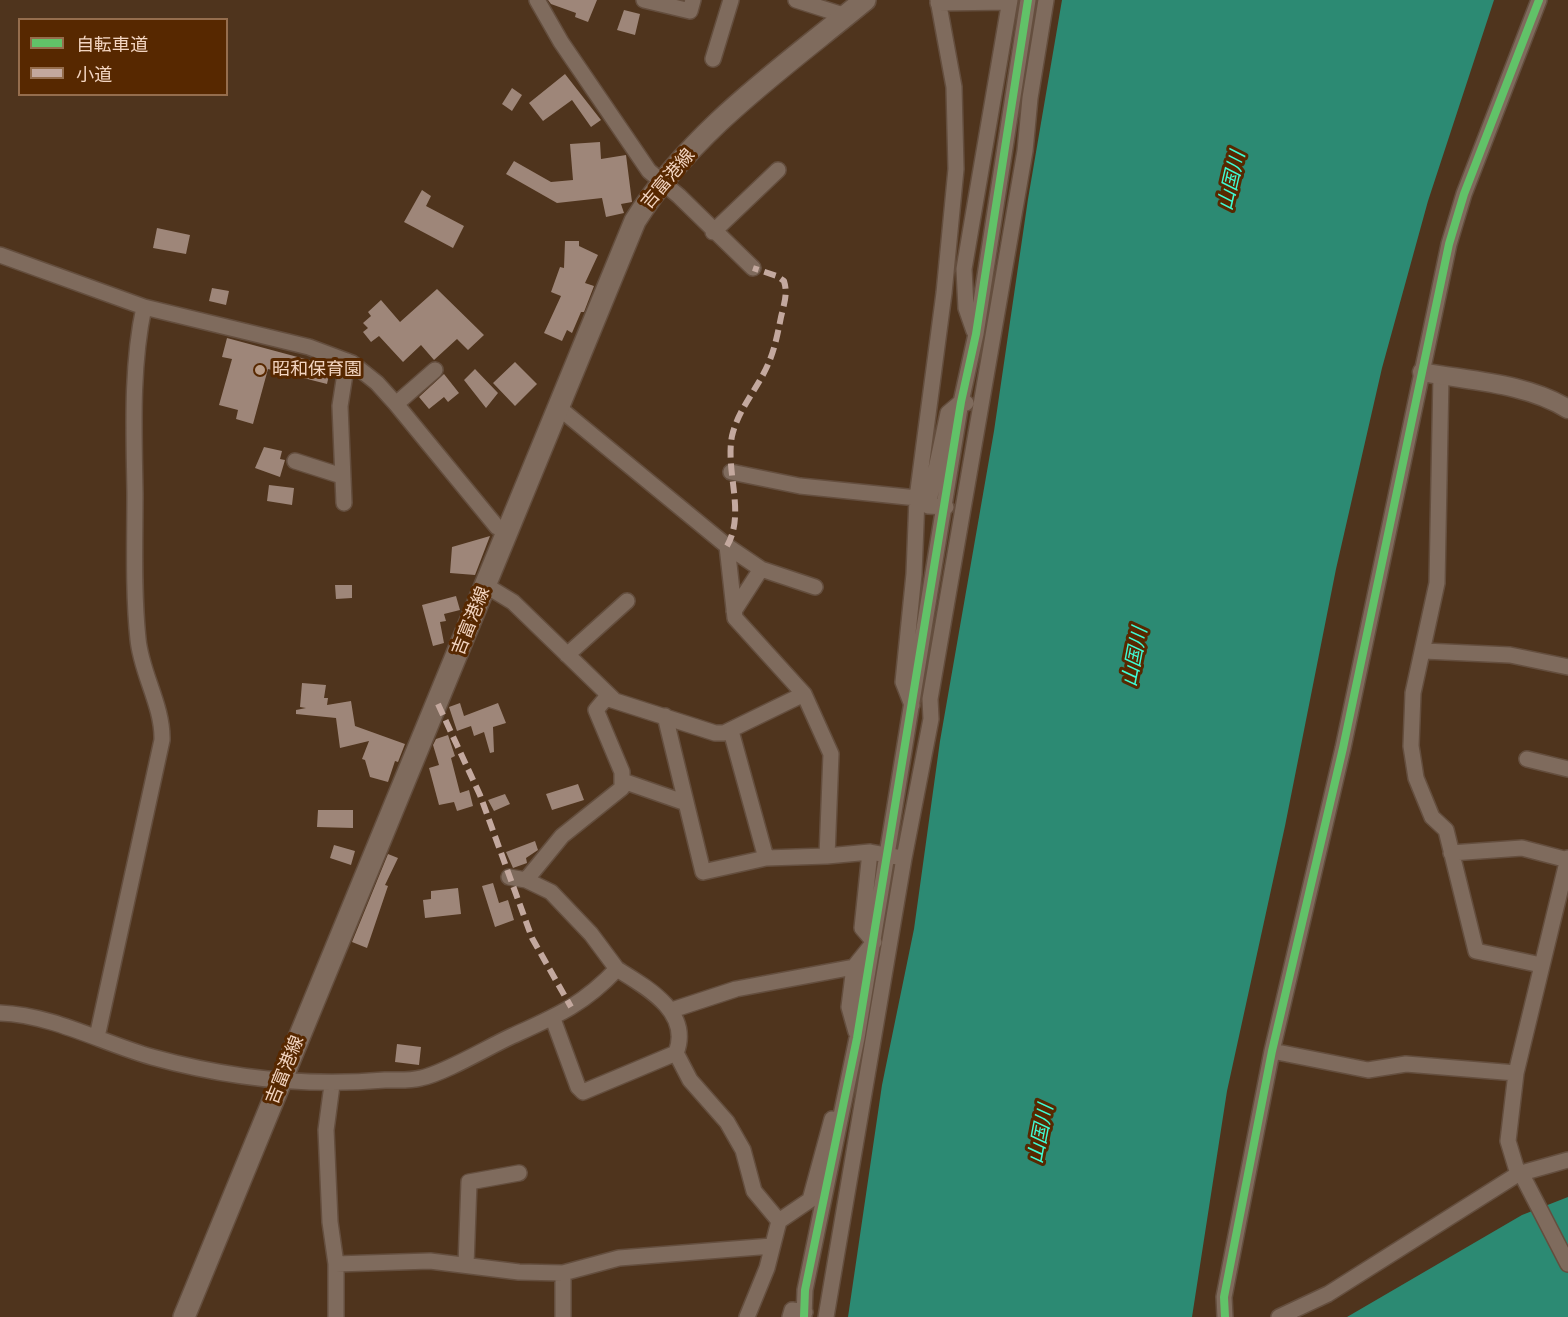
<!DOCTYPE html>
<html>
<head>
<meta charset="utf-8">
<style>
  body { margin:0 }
  #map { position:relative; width:1568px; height:1317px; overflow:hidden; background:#4f341d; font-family:Mulish,"Noto Sans JP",sans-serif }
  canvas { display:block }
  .legend { position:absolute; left:18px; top:18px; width:210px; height:78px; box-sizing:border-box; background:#572800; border:2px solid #956d4d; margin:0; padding:8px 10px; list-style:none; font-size:18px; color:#f3d5c1 }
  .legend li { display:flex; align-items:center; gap:12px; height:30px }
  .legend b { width:30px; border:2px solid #956d4d }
</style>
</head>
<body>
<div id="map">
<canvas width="1568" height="1317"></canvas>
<ul class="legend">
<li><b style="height:8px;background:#61c268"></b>自転車道</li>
<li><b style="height:8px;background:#c3a89e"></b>小道</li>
</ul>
</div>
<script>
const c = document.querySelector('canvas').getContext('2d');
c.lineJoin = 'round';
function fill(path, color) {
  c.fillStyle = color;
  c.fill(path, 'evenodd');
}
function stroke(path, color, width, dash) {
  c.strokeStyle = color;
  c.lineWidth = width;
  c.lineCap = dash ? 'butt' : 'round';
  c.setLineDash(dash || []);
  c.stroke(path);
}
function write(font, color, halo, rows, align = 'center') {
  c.font = font + ' Mulish,"Noto Sans JP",sans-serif';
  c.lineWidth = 6;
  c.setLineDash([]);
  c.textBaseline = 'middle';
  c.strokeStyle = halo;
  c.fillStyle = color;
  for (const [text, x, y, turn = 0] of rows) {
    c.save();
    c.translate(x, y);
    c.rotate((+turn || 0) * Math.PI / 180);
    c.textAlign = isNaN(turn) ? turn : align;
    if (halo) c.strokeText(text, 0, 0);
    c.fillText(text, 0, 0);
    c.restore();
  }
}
const water = new Path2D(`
  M1062,0h432l-66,201 -46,167 -46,201 -51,257 -58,265 -35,226h-344l34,-232 32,-156 26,-188 54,-310 34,-232z
  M1568,1197v120h-221l175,-102z`);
const building = new Path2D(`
  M548,0h49l-9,22 -13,-5 1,-4 -25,-9z
  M624,10l16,4 -5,21 -18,-5z
  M565,74l36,46 -10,7 -19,-27 -29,21 -14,-18z
  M512,88l10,7 -10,16 -10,-7z
  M600,142l1,17 25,-4 6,47 -11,2 3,9 -18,4 -4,-19 -45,5 -51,-29 8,-13 37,21 22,-2 -3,-36z
  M422,190l9,6 -5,10 38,20 -11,22 -49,-26z
  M157,228l33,7 -4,19 -33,-6z
  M565,241h14v5l19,9 -13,28 9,3 -10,26h-3l-9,21 -5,-3 -5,11 -18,-8 17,-37 -10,-4 9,-25 4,1z
  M212,288l17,3 -3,14 -17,-4z
  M437,289l47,46 -16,15 -11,-11 -23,21 -13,-15 -18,17 -24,-26 -8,6 -8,-10 5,-4 -5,-5 8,-7 -3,-4 13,-12 19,22z
  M227,338l104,28 -4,18 -59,-15 -15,55 -17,-5 2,-9 -19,-5 13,-46 -10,-2z
  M515,362l22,22 -22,22 -22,-23z
  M475,369l23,24 -12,15 -22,-28z
  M444,374l15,19 -11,9 -4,-5 -15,12 -10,-12z
  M264,447l18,4 -2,8 5,1 -5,17 -25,-9z
  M269,485l25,3 -2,17 -25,-4z
  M490,536l-15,39 -25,-2 2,-26z
  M335,585h17v13l-16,1z
  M456,596l4,14 -16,4 2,7 -6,1 4,21 -11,3 -11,-41z
  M302,683l24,2 -2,13h4l-1,7 24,-4 4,25 50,18 -7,18 -3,-1 -7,21 -18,-5 -5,-17 -3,-1 7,-18 -29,7 -4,-30 -40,-4v-4l10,-2 -6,-1z
  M460,703l4,13 34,-13 8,20 -13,4 1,25 -4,1 -6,-21 -10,4 -3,-10 -14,5 -8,-24z
  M448,735l7,21 -4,2 9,35 9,-3 4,16 -16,5 -3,-9 -15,3 -10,-37 10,-3 -6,-20 3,-6z
  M578,784l6,16 -32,10 -6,-16z
  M505,794l5,10 -16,7 -6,-11z
  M318,810h35v18l-36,-1z
  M535,841l3,9 -12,8 1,5 -14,5 -7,-16z
  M334,845l21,6 -4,14 -21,-7z
  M388,854l10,4 -13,27 3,1 -21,62 -15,-6z
  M493,883l6,20 9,-3 6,20 -19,7 -13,-41z
  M458,888l3,26 -36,4 -2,-18 8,-1v-8z
  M397,1044l24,3 -2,18 -24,-3z`);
const minor = new Path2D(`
  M537,0l24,42 88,129 30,25 74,72
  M644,0l46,11 3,-11
  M796,0l50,16
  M938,3l71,-1
  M713,59l18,-59
  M713,232l65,-62
  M0,255l144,52 165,40 43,16 25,20 19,21 101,123 9,4
  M974,331l-8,-23 -2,-39 46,-269
  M1441,376l-4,207 -24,110 -2,53 5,32 16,39 14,13 30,121 65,14
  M396,404l39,-34
  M558,407l169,139 34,23 54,18
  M295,461l47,15
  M731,472l69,14 117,12 11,8 18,1
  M344,503l-4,-97 7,-45
  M928,506l20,-93 13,-11 5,1
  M727,546l8,72 69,76 27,60 -4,102 43,-4 27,5
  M485,585l28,17 100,97
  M734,611l27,-42
  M1424,651l86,4 58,12
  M567,655l60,-54
  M912,705l-9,-23 11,-108 3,-76 27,-205 12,-124 -2,-82 -16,-87
  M665,716l38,156 63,-14 61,-2
  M731,731l35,127
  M1527,759l41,10
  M623,781l63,22
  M1451,853l71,-5 46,12
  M509,877l17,3 36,-44 60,-48v-16l-26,-62 10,-12 109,35h9l80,-39
  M526,880l25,12 40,42 26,35
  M672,1010l64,-21 118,-22
  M0,1013c53,2 102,30 152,44 76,21 154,30 233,23 12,0 25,1 36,-2 24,-5 67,-31 91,-42 44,-20 71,-31 105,-67 29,18 75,43 59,84l14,27 37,42 16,28 11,41 25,30 -12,47 -20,49
  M553,1019l25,68 5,5 93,-39
  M856,1032l-7,-25 5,-40 20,-25 -12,-14 8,-76
  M97,1037l65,-297c1,-34 -21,-67 -24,-101 -5,-48 -3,-98 -3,-146 -1,-61 -4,-126 9,-186
  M1272,1051l96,19 38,-6 110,9
  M332,1085l-6,45 4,92 6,42v53
  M1521,1173l47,91
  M1518,1174l-10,-33 8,-68 52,-215
  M779,1221l31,-21 22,-81
  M336,1264l94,-3 89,11 44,1 56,-15 153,-12
  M466,1265l3,-83 50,-9
  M563,1273v44
  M790,1317l2,-7 13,2
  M804,1317l1,-27 52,-252 104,-636 15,-68 52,-334
  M826,1317l78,-459 27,-139 -1,-20 95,-548 5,-53 16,-98
  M1225,1317l-1,-20 48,-246 71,-303 106,-504 15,-50 75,-194
  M1279,1317l49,-23 190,-120 50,-14`);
const tertiary = new Path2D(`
  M1422,372c48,9 104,11 146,37`);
const secondary = new Path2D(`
  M184,1317l451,-1096c57,-91 149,-154 230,-221`);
const quiet = new Path2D(`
  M727,546c19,-33 -2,-74 5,-110 6,-27 27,-49 37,-74 6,-14 9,-30 12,-45 3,-13 7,-23 3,-36l-7,-5 -24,-8
  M438,704l42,91 52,143 39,69`);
const cycleway = new Path2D(`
  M804,1317l1,-27 52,-252 104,-636 15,-68 52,-334
  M1225,1317l-1,-20 48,-246 71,-303 106,-504 15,-50 75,-194`);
const markers = [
  [260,370,6,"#ba9d88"]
];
const streetNames = [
  ["吉富港線",668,179,-50],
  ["吉富港線",471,621,-68],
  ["吉富港線",285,1070,-68]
];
const poiNames = [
  ["昭和保育園",272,370]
];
const waterNames = [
  ["山国川",1232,181,-77],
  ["山国川",1135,657,-79],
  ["山国川",1041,1134,-79]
];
fill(water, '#2c8a73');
fill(building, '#9e8679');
stroke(minor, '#644e3e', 18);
stroke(tertiary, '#644e3e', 21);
stroke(secondary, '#644e3e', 24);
stroke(minor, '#7f6b5d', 15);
stroke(tertiary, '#7f6b5d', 18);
stroke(secondary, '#7f6b5d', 21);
stroke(quiet, '#c3a89e', 6, [12, 6]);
stroke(cycleway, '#61c268', 8);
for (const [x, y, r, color] of markers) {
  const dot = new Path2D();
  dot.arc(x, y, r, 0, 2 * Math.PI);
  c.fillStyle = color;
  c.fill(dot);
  stroke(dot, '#572800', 2);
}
write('18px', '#f3d5c1', '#572800', streetNames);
write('18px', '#f3d5c1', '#572800', poiNames, 'left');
write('italic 20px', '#3ffbd4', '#572800', waterNames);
</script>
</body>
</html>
